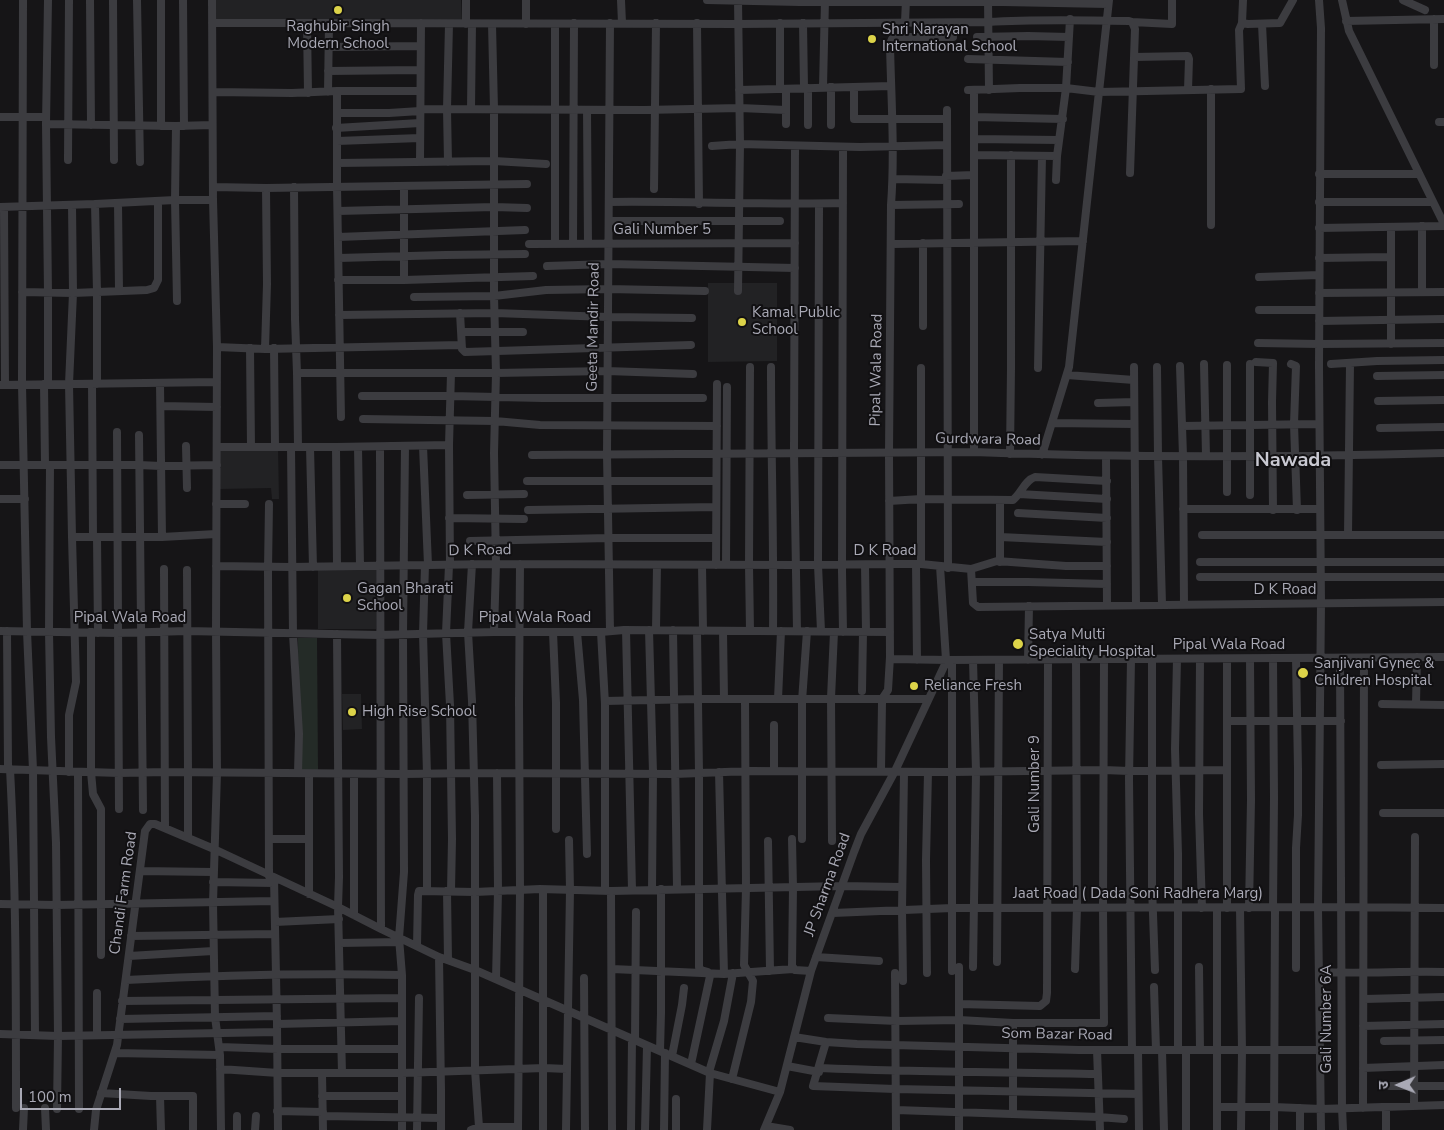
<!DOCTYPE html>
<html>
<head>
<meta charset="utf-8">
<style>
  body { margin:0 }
  #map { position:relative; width:1444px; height:1130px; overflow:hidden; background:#161517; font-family:"Nunito Sans","Noto Sans Devanagari",sans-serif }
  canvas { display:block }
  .north { position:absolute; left:1374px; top:1060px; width:50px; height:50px; -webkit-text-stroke:4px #111012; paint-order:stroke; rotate:269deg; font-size:14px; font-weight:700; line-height:20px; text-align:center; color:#a9a9b5 }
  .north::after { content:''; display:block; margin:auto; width:18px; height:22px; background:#a9a9b5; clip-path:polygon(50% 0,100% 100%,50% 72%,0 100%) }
  .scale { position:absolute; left:20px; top:1088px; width:101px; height:22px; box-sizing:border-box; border:2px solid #a9a9b5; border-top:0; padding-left:6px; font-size:15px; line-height:18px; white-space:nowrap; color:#a9a9b5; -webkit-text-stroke:4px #111012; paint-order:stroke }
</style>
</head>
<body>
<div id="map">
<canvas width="1444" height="1130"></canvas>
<div class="north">उ</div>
<div class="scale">100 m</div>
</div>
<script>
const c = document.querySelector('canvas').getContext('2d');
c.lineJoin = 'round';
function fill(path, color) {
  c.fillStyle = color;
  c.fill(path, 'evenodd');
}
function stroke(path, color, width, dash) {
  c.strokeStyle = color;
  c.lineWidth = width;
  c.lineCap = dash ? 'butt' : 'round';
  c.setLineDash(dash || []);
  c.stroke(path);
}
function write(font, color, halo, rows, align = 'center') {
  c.font = font + ' "Nunito Sans",sans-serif';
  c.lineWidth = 4;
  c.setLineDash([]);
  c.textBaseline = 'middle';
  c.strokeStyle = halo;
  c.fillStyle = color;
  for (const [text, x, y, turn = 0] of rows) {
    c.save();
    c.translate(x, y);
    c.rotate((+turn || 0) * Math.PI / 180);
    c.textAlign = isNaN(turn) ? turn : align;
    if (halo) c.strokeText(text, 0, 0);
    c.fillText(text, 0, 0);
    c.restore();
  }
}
const built = new Path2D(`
  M215,0h246l1,22h-247z
  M708,283h69v78l-69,1z
  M278,447l1,52h-7l-1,-11 -51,1 -1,-41z
  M376,567v62h-58v-61z
  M342,694h19l1,35 -19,1z`);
const green = new Path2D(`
  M298,638h19l1,132h-19z`);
const minor = new Path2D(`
  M23,0l-1,384 5,247 6,139 2,265
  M48,0l-2,124 130,2 36,-1
  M90,0l1,125
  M113,0l1,160
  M137,0l3,162
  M161,0v126
  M183,0l1,126
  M212,0l1,200 4,147 -1,285 1,141 -4,130 2,114 5,38 1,75
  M466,0v24
  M526,0v24
  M621,0l1,23
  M707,0l93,2h203l105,2
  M738,0l2,144 -2,147
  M988,0l1,90
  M1319,0l2,28 -2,338 2,237 -3,305 3,222
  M1342,0l7,31 95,193
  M1403,0l22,10
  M1346,21l98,-2
  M905,22l1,-22
  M1132,22l40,2v-24
  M212,23h117
  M307,23l1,70
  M610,23l-3,431 3,177
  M697,23l2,181
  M780,23v66
  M803,23l1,65
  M1242,23l6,1 32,-1 13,-23
  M492,24l2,85v187l2,77 -2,80 2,111 -2,68
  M1262,24l3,62
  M953,37h-57l-4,2 -2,5c1,53 5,107 1,161l-2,248 1,205 3,1 54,1 497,-3
  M977,37l51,-1 41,1
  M328,47l92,-1
  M1134,57l54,-1 1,3 -1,31
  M968,59l100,3
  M1434,65v-46
  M328,71l92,-1
  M823,87l2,-87
  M854,87v32h93
  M808,88v37
  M786,89v35
  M1211,89v136
  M739,90l152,-4
  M968,90l52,-2h46l33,4 142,-3 -2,-59 3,-7 1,-23
  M974,90v362
  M337,91v95l4,231
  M213,92l79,1 45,-2h83
  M328,92l1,-69 409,1 250,-2c47,-3 94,-2 141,-1l3,1 3,7 -5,144
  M420,109l224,1 96,-2 46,2
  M471,109l1,-85
  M587,110l1,134
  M947,110l1,458
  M337,113h52l31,-2
  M0,117h46
  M974,117l89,2
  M1439,122h5
  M46,124l2,169v91
  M831,125v-38
  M176,126l-1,74h38
  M336,128l84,-5
  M974,139l85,1
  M337,141l83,-3
  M712,146l28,-2 120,3 87,-2
  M795,146l-1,307 3,178
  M974,155l83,1
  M68,160l1,-160
  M420,162l1,-139
  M448,162l-1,-53 2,-85
  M337,163l157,-2 52,3
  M1319,174h100
  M946,176l28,-1
  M893,179l53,1
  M1056,180l1,-24 9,-68 4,-69
  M404,186v94
  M213,187l53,1 261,-4
  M294,187l1,132 2,54 1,74
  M654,189l2,-166
  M609,202c78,-1 156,3 234,1
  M1319,202h114
  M118,203l1,88
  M819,204l-1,361 3,66
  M72,205l1,88 -4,91 3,153h90
  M891,205l68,-1
  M0,207l95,-3
  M4,207l1,177
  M338,211l156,-4 33,1
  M609,221h171
  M1422,226v66
  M1391,227v117
  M1319,228l125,-2
  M338,237l187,-7
  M529,244l266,-1
  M555,244v-220
  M573,244l1,-221
  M892,244l191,-3
  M339,258l106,-3 80,-1
  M1319,258l72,-1
  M547,266l62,-2 186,4
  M1259,277l60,-2
  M338,280h66l129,-4
  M22,292l51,1 74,-3 7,-2 4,-8v-79
  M1319,293l125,-1
  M414,297l80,-1 52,-6 62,-1 97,2
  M1259,310h60
  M460,313l2,36 3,3 226,-7
  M339,315l156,-2 113,4 84,1
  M1319,321l125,-2
  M923,326v-83
  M461,332h62
  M1258,343l61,1 125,-1
  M217,347l48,2 2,-65 -1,-96
  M250,348l1,99
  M274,348l1,99
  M265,349l196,-4
  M1256,362l17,1 -1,39 1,108
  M1204,364l2,92
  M1291,364l5,2 -2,58 3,86
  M1331,364l46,-3 67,-1
  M1180,366l3,90 1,148
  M750,367l-1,198 1,66
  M771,367c0,88 3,176 2,264
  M1134,367l2,237
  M1157,367l1,89 4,148
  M921,368v196
  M1038,368c1,-71 3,-141 4,-212
  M297,373h199l111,-2 86,3
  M1067,375l67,5
  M1377,376l67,-1
  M44,384l1,81
  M92,384l1,153
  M97,384v-92l-2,-88 80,-4 2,101
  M160,384l2,153 54,-3
  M0,385l217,-3
  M362,396h89l92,2h160
  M1378,401l66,-1
  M1098,403l36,-1
  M161,406l56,1
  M363,419l132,2 45,4 177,1
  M1052,423l82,1
  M1182,426l137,-2
  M1380,428l64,-1
  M117,432l2,377
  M139,435l4,375
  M186,446l1,42
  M423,446l5,119
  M217,447h119l113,-2
  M291,447l2,187 6,100 -1,39
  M310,447l3,120
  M336,447l1,119
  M358,447l2,119
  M380,447l1,482 58,28 36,13 235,103 70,19
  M1010,454l1,-86v-213
  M532,455l442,-3c156,6 313,5 470,1
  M1042,455l27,-88 40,-367
  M1106,456l1,149
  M0,465h139l22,1 56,-1
  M50,465l-1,167 2,105 5,106 2,193 -1,73
  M527,481h189
  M1227,492v-127
  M1019,494l88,5
  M467,495l57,-1
  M1250,495v-131
  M0,499h25
  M1000,500v62
  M889,501l32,-2 92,1c8,-6 12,-20 22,-23l72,4
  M216,504h29
  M269,504l-1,65 1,307
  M1183,509h136
  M528,510l188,-3
  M1018,513l89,5
  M449,518l75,1
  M1202,535h242
  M1348,535l2,-171
  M97,537l1,96
  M1000,537l107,5
  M470,541l139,-3h107
  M1200,562h244
  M916,564l1,96
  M425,565l-2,69 4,140v116
  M449,565l-3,68 4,72 2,134 -1,52
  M450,565l-1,-120 2,-72
  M702,565l1,66
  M716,565l1,-181
  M726,565l1,-178
  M865,565l1,67
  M216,566l75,1 205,-3 299,1 95,-1h31l50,5 2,34 5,4 466,-5
  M940,566l6,94
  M164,569l1,259
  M971,569l26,-8 69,5h41
  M187,570l1,203v65
  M1200,577h244
  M972,582h56l79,2
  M626,630l6,260
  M649,630l4,143 -1,116
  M656,630l1,-65
  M673,630l4,258
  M0,631l117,2 70,-2 192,4 115,-3h107l23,-2 266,2
  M7,631l1,135 2,3c6,113 6,226 6,339
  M723,631l1,68
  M91,632v140l2,22 8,15v146
  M553,632l3,71v126
  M577,632l6,68 4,154
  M601,632l4,72v187
  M843,632l-1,-61 1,-424
  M337,634l2,243 -1,30 4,166
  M1296,658l2,111v46l-2,33v120
  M1340,658l2,450 1,22
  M1131,659l-2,120 3,271
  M1152,659v227l3,84
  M1177,659l-2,90 3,105v196
  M1200,659l-1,155 3,94
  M973,660l3,112 -3,195
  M1028,660l1,-54
  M862,691l1,-59
  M778,699l3,-68
  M605,701l93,-2h230
  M1382,704l62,1
  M1416,704l1,-47
  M1227,721h114
  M774,725v46
  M1381,765l63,-1
  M0,769l119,4 46,-1 239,2 70,-1 201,1 75,-3 202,1 152,-2 25,1 98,-1
  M881,771l1,-69v-3l6,-9 2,-33
  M69,772v-57l7,-33 -4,-145
  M78,772l1,337
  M719,772l5,202
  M1383,813h61
  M269,839h40
  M792,839l1,49 -1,78 3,4 16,1
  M802,839v-138l5,-70
  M768,841l2,130
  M832,841l-1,-143 3,-66
  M140,871l73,1
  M274,878l3,146 1,106
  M213,882l61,1
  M543,890v240
  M447,891l1,69
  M611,891l1,239
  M309,894v-120
  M0,904l56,1 218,-4
  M1217,908v222
  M1227,908v-249
  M1240,908l2,143 -1,79
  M1249,908l2,-108 -1,-141
  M1273,908l1,-110 -1,-140
  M833,913l119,-5 389,-1 103,1
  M354,915v-141
  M275,922l64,-3
  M131,936l144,-2
  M339,943l61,-1
  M417,946l1,-51 1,-4h2l54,1 65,-3 71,2 231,-5 60,1
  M129,956l84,-5
  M439,957l2,133v40
  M816,957l63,4
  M997,962l2,-302
  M1199,967l1,83
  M612,969l112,5 69,-5
  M1075,969l2,-61 -1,-248
  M952,971v-311
  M1319,972c42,2 83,-1 125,0
  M895,973l1,157
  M927,973l-1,-113 2,-88
  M584,978l1,152
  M496,979l2,-88 -1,-118
  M126,980c92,-5 184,-7 276,-5
  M903,981l-1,-71 2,-138
  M1154,987l2,63
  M97,993v42
  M1364,999l80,-2
  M122,1001l280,-3
  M959,1004l81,2 6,-5 1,-8 1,-333
  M828,1018l69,3 62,-1 54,3h91l-1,-115 1,-248
  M120,1019l157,-3
  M1013,1023v91
  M277,1024l125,-3
  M1363,1026l81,-2
  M0,1034l58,2 219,-4
  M794,1037l32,5 31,2 222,6h242
  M635,1041l1,-129
  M1384,1041l60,-1
  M826,1042l-13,44 82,3 243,5
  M220,1047l58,2h124
  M1097,1050l3,80
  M1138,1050l1,80
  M1162,1050l2,80
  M1186,1050v80
  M660,1051l1,-38v-124
  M115,1053l105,2
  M672,1056l10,-51 2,-17
  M691,1064l19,-88 -2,-4 -7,-2 -2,-3v-194l-2,-142
  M787,1066l32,6
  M820,1068c92,4 185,4 278,6
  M1363,1068l81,-3
  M220,1069l58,4h124l142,-5 23,1
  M709,1072l15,-51 9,-48
  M322,1073l1,57
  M732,1079l19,-77 2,-21 -9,-16 2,-77 -1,-189
  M1390,1086h54
  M101,1093l50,3h42v34
  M160,1096l1,34
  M322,1096h80
  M1414,1106l1,-269
  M1217,1107h57l47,2 123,-4
  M1386,1107v23
  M45,1108l1,22
  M1300,1108v22
  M1363,1108l1,-450
  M896,1110l203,7 25,2
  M277,1111l46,1
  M323,1116l118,2
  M766,1126l24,4
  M479,1127h39
  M23,1130l1,-22
  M94,1130l2,-20 21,-65 28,-214 5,-7h5l59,25 124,58 43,22
  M237,1130v-14
  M255,1130l1,-14
  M402,1130v-155l-3,-37 5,-66 -1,-237 2,-189
  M417,1130l2,-132
  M471,1130l8,-3 -4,-57v-254l-3,-115 -4,-69 4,-68
  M518,1130l2,-240 -1,-189 1,-137
  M566,1130l4,-240 -1,-50
  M631,1130l1,-91
  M645,1130l2,-84
  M664,1130l1,-77
  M676,1130v-31
  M707,1130l3,-57
  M764,1130l16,-38 31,-121 43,-119 7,-18 34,-63 52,-111
  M959,1130v-163
  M1274,1130l1,-222`);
const markers = [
  [338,10,5,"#dcd349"],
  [872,39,5,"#dcd349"],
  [742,322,5,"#dcd349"],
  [347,598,5,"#dcd349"],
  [1018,644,6,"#dcd349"],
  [1303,673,6,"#dcd349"],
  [914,686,5,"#dcd349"],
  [352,712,5,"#dcd349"]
];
const poiNames = [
  ["Raghubir Singh",338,27,"center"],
  ["Modern School",338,44,"center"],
  ["Shri Narayan",882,30],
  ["International School",882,47],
  ["Kamal Public",752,313],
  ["School",752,330],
  ["Gagan Bharati",357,589],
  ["School",357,606],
  ["Satya Multi",1029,635],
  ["Speciality Hospital",1029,652],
  ["Sanjivani Gynec &",1314,664],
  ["Children Hospital",1314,681],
  ["Reliance Fresh",924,686],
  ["High Rise School",362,712]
];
const streetNames = [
  ["Gali Number 5",662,230],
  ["Geeta Mandir Road",594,327,-89],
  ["Pipal Wala Road",877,370,-89],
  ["Gurdwara Road",988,440,1],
  ["D K Road",480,551,-1],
  ["D K Road",885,551],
  ["D K Road",1285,590],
  ["Pipal Wala Road",130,618],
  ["Pipal Wala Road",535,618],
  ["Pipal Wala Road",1229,645],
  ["Gali Number 9",1035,784,-90],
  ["JP Sharma Road",828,885,-70],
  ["Chandi Farm Road",124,893,-82],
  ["Jaat Road ( Dada Soni Radhera Marg)",1138,894],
  ["Gali Number 6A",1327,1019,-90],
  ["Som Bazar Road",1057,1035,1]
];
const districtNames = [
  ["Nawada",1293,461]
];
fill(built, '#222224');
fill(green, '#242b27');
stroke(minor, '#3c3c40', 8);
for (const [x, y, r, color] of markers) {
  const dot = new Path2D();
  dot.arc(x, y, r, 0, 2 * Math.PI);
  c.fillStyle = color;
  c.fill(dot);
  stroke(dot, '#111012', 2);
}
write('15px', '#a9a9b5', '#111012', poiNames, 'left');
write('15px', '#a9a9b5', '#111012', streetNames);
write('bold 20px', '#c9c9d2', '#111012', districtNames);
</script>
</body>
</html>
